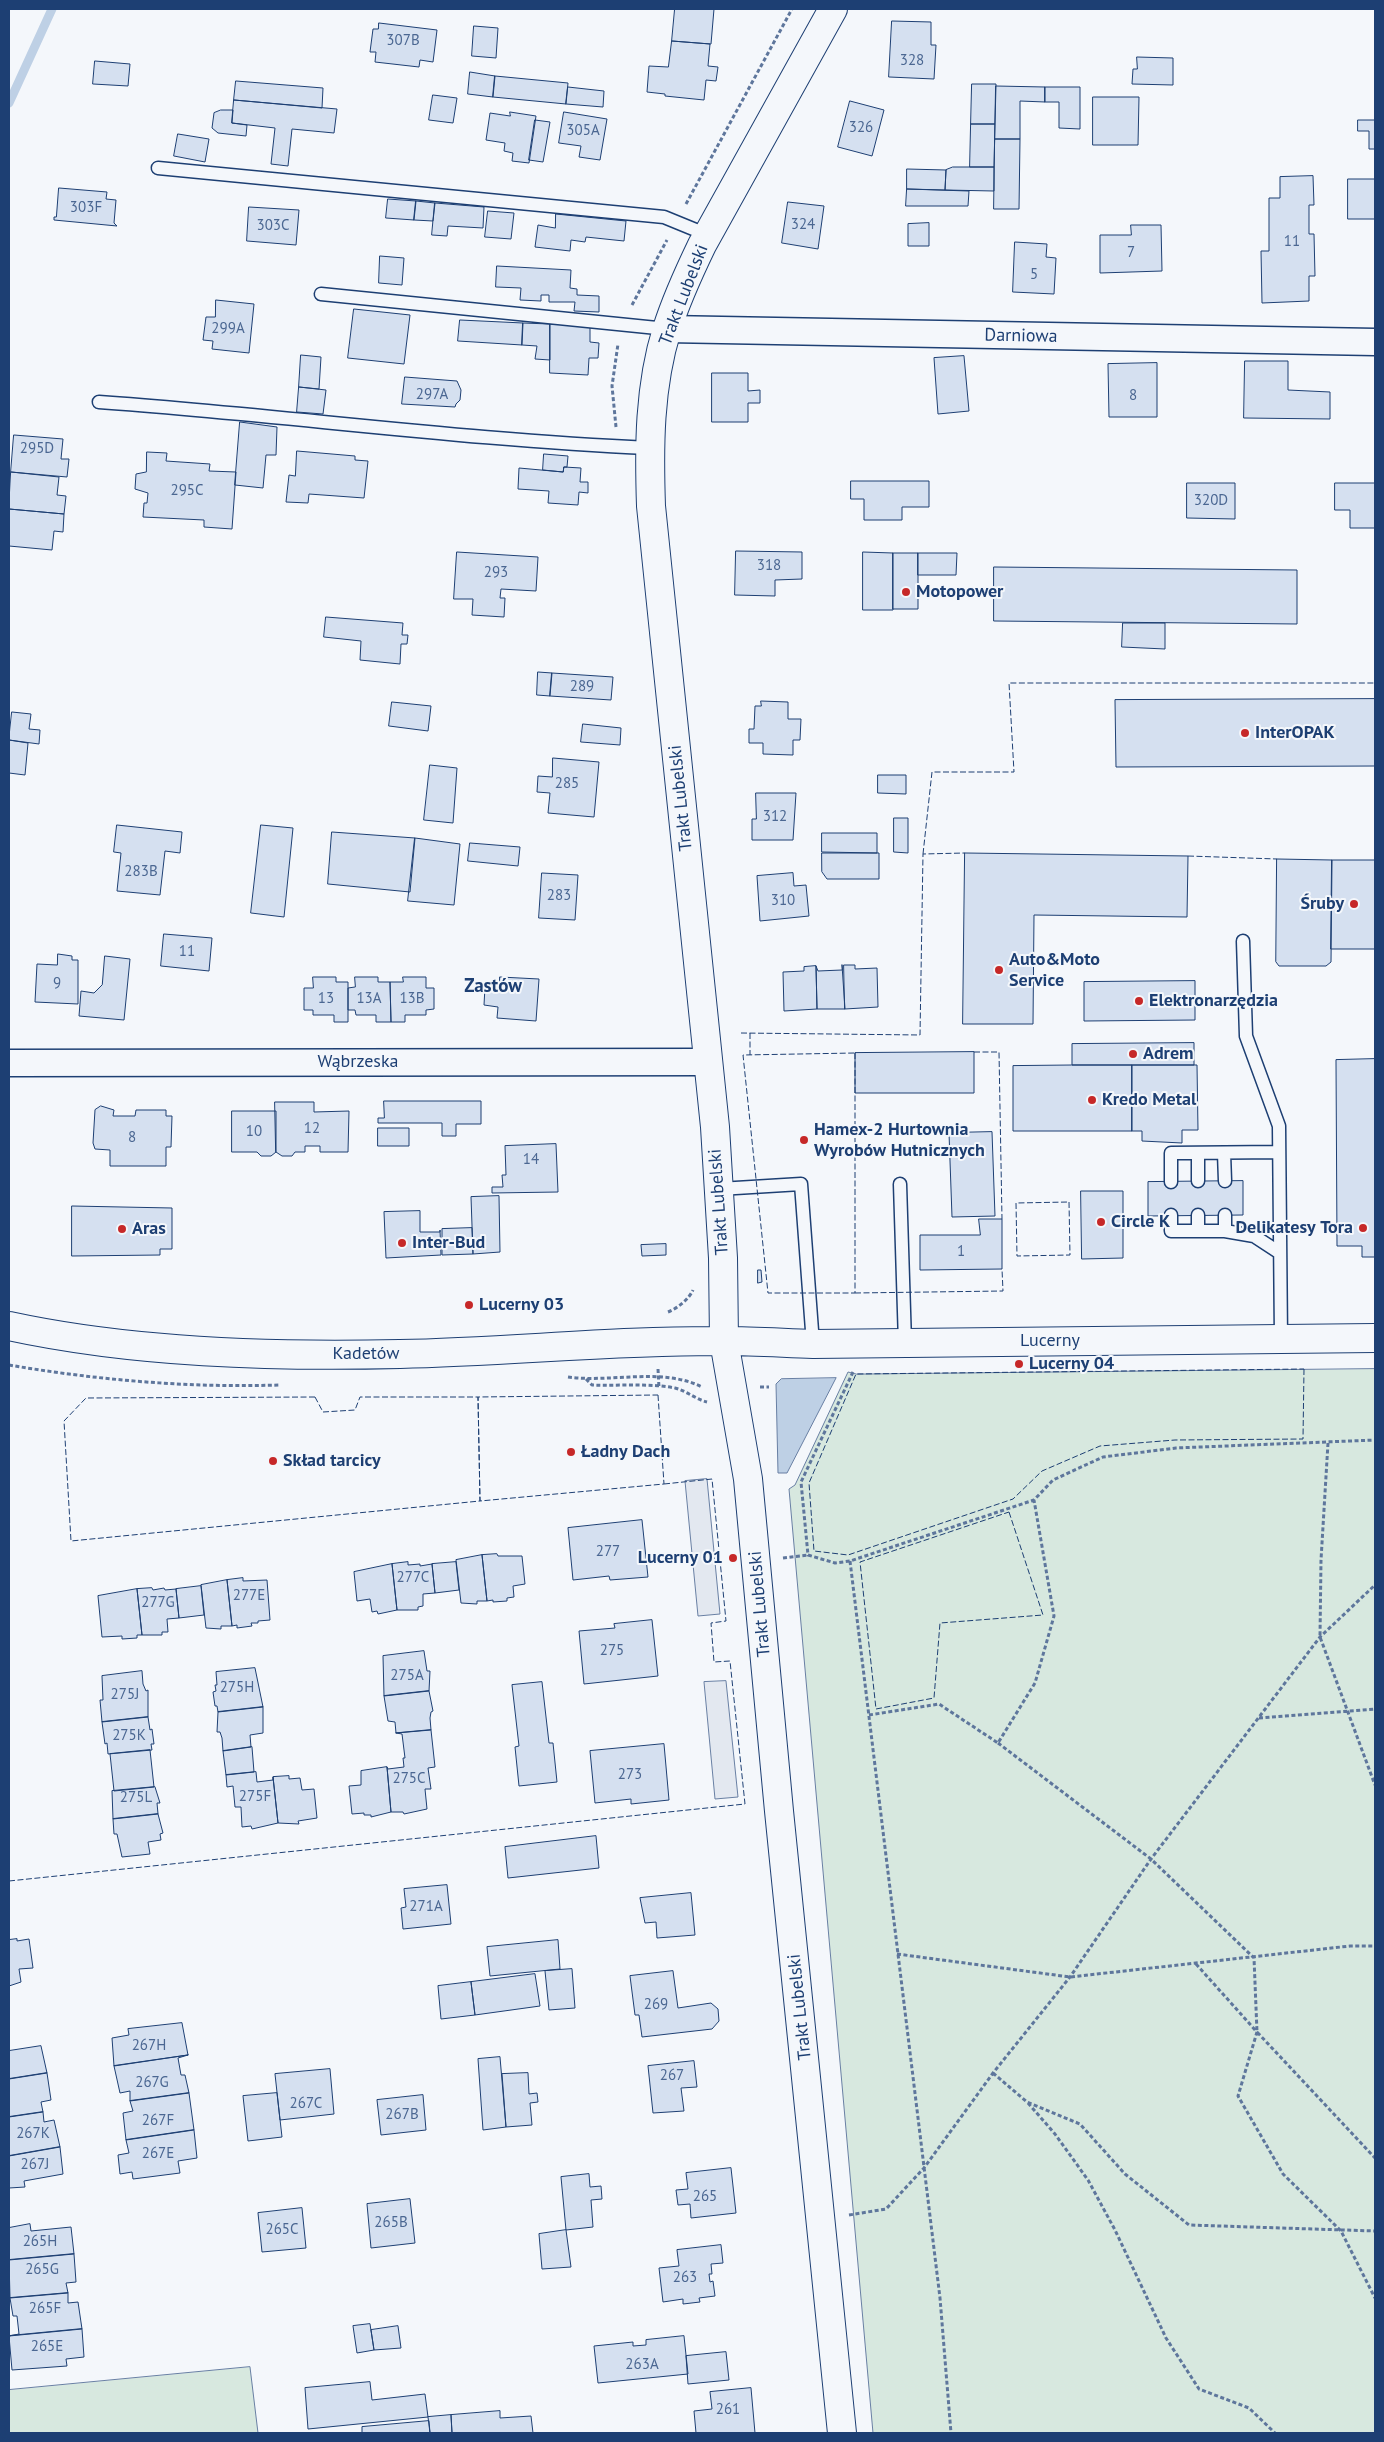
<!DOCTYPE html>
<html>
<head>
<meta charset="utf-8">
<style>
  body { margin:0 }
  #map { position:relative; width:1384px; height:2442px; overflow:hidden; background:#f4f7fb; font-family:"PT Sans",sans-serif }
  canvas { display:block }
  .frame { position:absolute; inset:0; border:10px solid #1d3f73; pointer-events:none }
</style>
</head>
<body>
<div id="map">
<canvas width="1384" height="2442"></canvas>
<div class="frame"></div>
</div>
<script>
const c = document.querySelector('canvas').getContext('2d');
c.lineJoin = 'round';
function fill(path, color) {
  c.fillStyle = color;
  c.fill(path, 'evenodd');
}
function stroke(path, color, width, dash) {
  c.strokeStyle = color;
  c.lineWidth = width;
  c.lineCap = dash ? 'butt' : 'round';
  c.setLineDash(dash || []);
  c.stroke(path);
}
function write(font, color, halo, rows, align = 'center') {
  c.font = font + ' "PT Sans",sans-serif';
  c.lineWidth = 4;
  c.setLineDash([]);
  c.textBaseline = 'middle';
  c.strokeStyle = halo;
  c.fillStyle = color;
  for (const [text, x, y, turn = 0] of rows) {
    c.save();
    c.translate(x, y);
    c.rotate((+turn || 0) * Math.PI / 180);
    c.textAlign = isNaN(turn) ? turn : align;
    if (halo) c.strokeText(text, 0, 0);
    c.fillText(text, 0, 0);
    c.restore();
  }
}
const green = new Path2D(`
  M1375,1369v1064h-502l-84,-944 6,-4 53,-113 8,2z
  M250,2367l8,66h-249v-43z`);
const parking = new Path2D(`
  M707,1479l13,135 -22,2 -13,-135z
  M726,1681l12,116 -23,2 -11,-117z`);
const water = new Path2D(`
  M836,1378l-49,95h-9l-2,-89 5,-5z`);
const stream = new Path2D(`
  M9,103l43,-94`);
const building = new Path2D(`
  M675,9h39l-3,35 -39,-3z
  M892,21l39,1v23h5l-2,34 -45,-2z
  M379,23l58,7 -4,32 -13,-2 -1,7 -44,-5 1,-10h-6l3,-23h5z
  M474,26l24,2 -2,30 -24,-2z
  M672,41l38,3 -2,22 10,1 -2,14 -10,-1 -2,20 -39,-4v-2l-18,-2 2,-26 19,1z
  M1137,57l36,1v27l-41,-1 1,-15h4z
  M95,61l35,3 -2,22 -35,-2z
  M470,72l25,4 -2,21 -25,-3z
  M495,76l73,7 -2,21 -73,-7z
  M236,81l87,7 -1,20 -88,-8z
  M972,84h24l-1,40h-24z
  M996,86l49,1v15l-25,-1v38h-25z
  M568,87l36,4 -1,16 -37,-3z
  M1045,87h35v42l-21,-1v-26h-14z
  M433,95l24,3 -4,25 -24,-3z
  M1093,97h46l-1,48h-45z
  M234,100l103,9 -3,24 -42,-4 -4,37 -17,-2 4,-36 -43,-5z
  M850,101l34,9 -12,46 -34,-9z
  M221,110h12l-1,13 15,2 -1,11 -28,-3 -6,-5 2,-15z
  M510,112l26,4 -7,47 -17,-2 1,-8 -9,-2 1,-8 -19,-3 4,-27 20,3z
  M564,112l43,7 -7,41 -21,-3 2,-11 -22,-3z
  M535,120l15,2 -7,40 -14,-2z
  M1358,120h17v29h-6v-18h-11z
  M971,124h24l-1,43h-24z
  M178,134l31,5 -4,23 -31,-6z
  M995,139h25l-1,70h-25z
  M953,167h41v24l-49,-1 1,-20z
  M907,169l39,1 -1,20 -38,-1z
  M1313,176l1,29h-5v29h5l1,42h-6v25l-47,2 -1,-52h8v-53h11v-21z
  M1348,179h27v40h-27z
  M59,188l48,4 -1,7 10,1 -2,23 3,3 -63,-6v-3h2z
  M907,189l62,2 -1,15h-62z
  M388,199l28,2 -2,19 -28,-2z
  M416,201l19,2 -2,18 -19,-1z
  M788,202l36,4 -6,43 -36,-6z
  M435,203l49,4 -1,21 -35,-2 -1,10 -15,-1z
  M249,207l50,3 -3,35 -49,-4z
  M488,211l26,2 -3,26 -26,-2z
  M556,214l70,7 -2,20 -38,-4 -1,5 -14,-2 -1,11 -35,-4 3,-22 17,3z
  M929,223v23h-21v-22z
  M1131,225h30l1,46 -62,2v-38h31z
  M1015,242l32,2 -1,13 10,1 -2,36 -41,-2z
  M380,256l24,2 -2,27 -23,-2z
  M497,266l74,4 -1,18 7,1v6l22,1v16l-25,-1 1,-9h-26v-7h-8v6l-21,-1 1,-12 -25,-1z
  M216,300l38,4 -5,49 -37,-4 1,-8 -10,-1 3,-23h9z
  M354,309l56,6 -6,49 -56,-6z
  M460,320l63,3 -1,22 -64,-4z
  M523,323l27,1v36l-15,-1 2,-13 -15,-1z
  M550,324l40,1v17l9,1 -1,15h-9l-1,17 -38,-2z
  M301,355l20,2 -2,32 -20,-2z
  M964,356l5,55 -31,3 -4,-56z
  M1245,361h43v29l42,2v27l-86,-1z
  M1157,363v54h-48l-1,-53z
  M712,373h36v18l12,-1v13h-12v19h-36z
  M405,377l52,4 4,9 -1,10 -4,4 -1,3 -53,-3z
  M299,387l27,3 -3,24 -26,-2z
  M240,422l37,5 -1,28h-10l-3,33 -28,-3z
  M14,435l49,4 -2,20h8l-2,18 -56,-5z
  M297,451l58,5v4l13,1 -4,37 -55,-4 -1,9 -22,-1 3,-27 6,1z
  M147,452l20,1 -1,8 44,3 -1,7 27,1 -4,57 -28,-2v-7l-61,-3 1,-14h3l1,-10 -13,-4 1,-15 10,-2z
  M544,454l24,2 -1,11h-3l-1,5 -20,-2z
  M564,467l17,1 -1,14h8v11l-9,-1 -1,13 -30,-2 1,-12 -31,-2 1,-21 44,4z
  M11,472l48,5 -2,18 9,1 -2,18 -55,-5z
  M851,481h78v26h-27v13h-38v-21h-13z
  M1187,483h48v36l-48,-1z
  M1335,483h40v45h-25v-18h-15z
  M9,509l55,5 -1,18 -9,-1 -2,19 -43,-4z
  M736,551l66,1v27l-27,1v16l-40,-1z
  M457,552l81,5 -2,34 -35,-2 -1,9h5l-1,19 -32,-2 1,-16h-19z
  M863,552l30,1v57h-30z
  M893,553h25v56h-25z
  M918,553h39l-1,22h-38z
  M994,567l303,3v54l-303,-3z
  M326,617l77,6 -1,12h6l-1,9h-6l-1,20 -40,-4 1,-19 -37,-4z
  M1123,623h42v26l-43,-2z
  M538,672l14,1 -2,23 -13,-1z
  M552,673l61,4 -2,23 -61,-4z
  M1375,699v67l-259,1 -1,-67z
  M761,701l27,1v17h13l-1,21h-7v15l-30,-1v-11h-14v-14h5l1,-23h6z
  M392,702l39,4 -3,25 -39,-5z
  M12,712l19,2 -2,15 11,1 -1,14 -30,-4z
  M583,724l38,4 -1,17 -39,-3z
  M9,740l19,3 -3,32 -16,-2z
  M553,758l46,4 -5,55 -46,-4 2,-20 -13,-1 1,-16 14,1z
  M430,765l27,3 -4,55 -29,-3z
  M878,775h28v19l-28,-1z
  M756,793h40l-3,47h-41v-21h4z
  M894,818h14v35l-14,-1z
  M117,825l65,7 -2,21 -15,-2 -5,44 -43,-4 4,-38 -7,-1z
  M261,825l32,3 -9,89 -33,-4z
  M332,832l83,6 -5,54 -82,-8z
  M822,833h55v20l-55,-1z
  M415,838l45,6 -6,61 -46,-4z
  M470,843l50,4 -2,19 -50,-5z
  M822,853h57v26h-52l-5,-7z
  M965,853l223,3 -1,61 -153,-2 -1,109h-70z
  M1277,859l55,1 -1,102 -5,4h-47l-3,-4z
  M1332,860h43v89h-44z
  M542,873l36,2 -3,45 -36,-2z
  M793,873l1,13 12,-1 3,31 -49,5 -3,-45z
  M164,934l48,4 -3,33 -48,-5z
  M58,954l14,2v4h6v44l-43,-2 2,-38 20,1z
  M105,956l25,3 -6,61 -45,-4 2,-25 13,2 8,-8z
  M842,965l3,44h-28l-1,-43 2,5 24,-1z
  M844,965h11v4l22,-1 1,39 -33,2z
  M816,966l1,43 -33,2 -1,-39 21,-1v-4z
  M313,977h23v5h12v40h-14v-7h-21v-5h-9v-22h9z
  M355,977h23v5h12l1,40h-15v-7h-20l-1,-5h-7v-22l7,-1z
  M403,977h23v11h8v21l-8,1v5h-21v7h-14l-1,-40h13z
  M500,977l39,2 -3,42 -39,-3 1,-11 -14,-2 1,-18 14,1z
  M1195,981v39l-111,1v-39z
  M1194,1043v22h-122v-21z
  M974,1052v41h-119v-40z
  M1375,1059v198h-13v-11h-25l-1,-186z
  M1072,1065h60v66h-119v-65z
  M1132,1065h65l1,65h-16v13l-40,-2v-10h-10z
  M384,1101h97v23h-25v12h-14v-13h-64v-5h6z
  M275,1102h39v10l35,-1 -1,41h-28v-6h-15v6h-10l-3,4h-10l-6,-4z
  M101,1106l13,4 -1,6h22l1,-6h30v6h6l-1,31h-5v19h-56v-16l-15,-1 -2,-6 2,-33z
  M232,1111h44v41l-5,4h-10l-4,-4h-25z
  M378,1128h31v18h-31z
  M992,1132l3,84 -43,1 -3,-84z
  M556,1144l2,48 -66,1v-6h11l-1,-12h4l-1,-29z
  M1243,1181v34l-95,1v-34z
  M1081,1191h42v67l-41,1z
  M499,1196l1,56 -27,2 -2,-57z
  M72,1206l100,2v41h-12v6l-88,1z
  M420,1211v21h20v-2l1,25 -55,3 -2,-46z
  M979,1219h23v50l-82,1v-35h60z
  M472,1228l1,26 -31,1v-26z
  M666,1244v11l-24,1 -1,-11z
  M758,1270h3l1,12 -4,1z
  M642,1520l6,57 -38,3 -1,-4 -36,4 -5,-52z
  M497,1554l1,2h24l3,28 -12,2 1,11 -7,1v3l-14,1v-2l-6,1 -5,-46z
  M482,1555l5,46h-10v3l-16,-1 -5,-43z
  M408,1562v3l12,-1v2l12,-2 3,29 -12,1v12l-5,1v3h-21l-5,-46z
  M456,1562l3,28 -24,3 -3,-29z
  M392,1564l5,46 -19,4 -1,-3 -5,1 -2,-13 -13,2 -3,-29z
  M243,1578v3l24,-1 3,40 -12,1v2h-7l1,3 -15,2v-3l-5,1 -5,-46z
  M227,1580l5,46h-11v3l-15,-1 -5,-43z
  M201,1586l3,29 -25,3 -3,-29z
  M152,1588l1,2 11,-2 1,2 11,-1 3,29 -12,1 1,13h-6v3h-20l-5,-46z
  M137,1589l5,46h-5v3l-15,1v-3l-20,1 -4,-41z
  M652,1620l6,56 -74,8 -5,-53 36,-3 -1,-4z
  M424,1651l3,20h3l-1,20 -45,5 -1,-40z
  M255,1668l8,39 -45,5 -1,-6h-2l-2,-14 3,-1 -1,-6h2l-1,-13z
  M142,1671l1,13 3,7 2,-1v27l-46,5 -2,-22h3l-1,-24z
  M542,1682l7,61h4l4,39 -38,4 -4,-39 4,-1 -7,-61z
  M429,1691l4,20 -2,1 -1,6 1,12 -35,3 -1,-11 -7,-1 -4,-25z
  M263,1707v26l-13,2 1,12 -28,4 -1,-13 -2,-6h-3l1,-20z
  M148,1717l2,13 2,-1 2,15h-3l1,6 -44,4 -1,-11 -2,1 -3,-22z
  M431,1730l4,37 -7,1 3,21h-6l2,20 -23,5 -1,-2h-12l-4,-45 1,2 16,-2 -1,-9h2l-3,-24 -6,-1z
  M664,1744l5,56 -38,4v-5l-36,4 -5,-52z
  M252,1747l2,25 -28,3 -3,-24z
  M150,1750l4,37 -40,4 -4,-37z
  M387,1767l4,45 -20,5v-2h-7v-2l-12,1 -3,-28 12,-1v-14z
  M256,1772l1,10 16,-2v-3l5,46 -26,6 -1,-3 -9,1 -1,-20h-6l-2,-21 -6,1 -1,-12z
  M289,1776v3l11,-1 2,12 12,-1 3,29 -19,3 1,3 -21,-1 -5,-46z
  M155,1787l5,16h-3l1,11 -45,5 -1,-28z
  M158,1814l5,19 -3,1 1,6 -13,2 2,12 -28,3 -5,-23h-3l-1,-15z
  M596,1836l3,32 -91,10 -3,-31z
  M447,1885l4,39 -48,5 -2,-21 5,-1 -2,-18z
  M691,1893l4,42 -38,3 -1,-16 -11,1 -5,-25z
  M17,1939v2l12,-2 4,29 -14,1 2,13 -12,4v-46z
  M558,1940l2,29 -70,7 -3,-29z
  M572,1969l3,39 -26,2 -4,-39z
  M673,1971l5,37 33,-5 7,6 1,12 -7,8 -70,8 -3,-22h-4l-5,-39z
  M535,1974l5,32 -65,9 -4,-33z
  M471,1982l4,33 -34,4 -3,-33z
  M182,2023l6,32 -74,11 -2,-28 17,-3 -1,-6z
  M41,2046l6,27 -38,6v-28z
  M188,2055l-10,3 3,17h4l4,18 -59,8v-10l-10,2 -6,-27z
  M500,2057l6,70 -23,3 -5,-71z
  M694,2061l3,26 -16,1 3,23 -31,2 -5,-47z
  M330,2069l4,45 -54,6 -5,-46z
  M47,2073l4,27 -10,2 2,10 -34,5v-38z
  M528,2073l1,21 8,-1 1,9 -8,1 2,22 -26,2 -4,-53z
  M189,2093l5,37 -68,10 -3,-27 10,-2 -3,-10z
  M277,2093l5,44 -34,4 -5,-45z
  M423,2095l3,35 -45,5 -4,-35z
  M43,2112l1,10 10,-2 6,27 -51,9v-39z
  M194,2130l3,28 -19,3 2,12 -47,6 -1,-7 -12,2 -2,-19 11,-2 -3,-13z
  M60,2147l3,27 -39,7 1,6 -16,1v-32z
  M731,2168l5,45 -45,5 -1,-14 -12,1 -2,-15 12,-1 -2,-16z
  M589,2174l1,13 11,-1 1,13 -11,1 2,27 -27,3 -5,-53z
  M410,2199l5,44 -44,5 -4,-44z
  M302,2208l4,40 -44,4 -4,-39z
  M30,2224l1,7 40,-4 3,27 -65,6v-32z
  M566,2230l5,37 -29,2 -3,-35z
  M721,2245l2,18 -12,1 1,10h-3l1,8 3,-1 2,15 -16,2 1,4 -17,2v-5l-20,3 -4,-34 20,-2 -2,-16z
  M74,2254l2,28 -10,1 2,10 -58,5 -1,-38z
  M68,2293v10l10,-1 4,27 -73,7 10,-2 -2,-18h-4l-3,-18z
  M370,2324l4,26 -17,3 -4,-27z
  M398,2326l3,22 -27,2 -3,-20z
  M82,2329l2,28 -18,2 1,7 -55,4 -3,-34z
  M684,2336l4,38 -90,9 -4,-37 39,-4v4l13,-1v-5z
  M726,2352l3,28 -41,4 -2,-28z
  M370,2382l2,18 53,-6 3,23 -120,12 -3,-41z
  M751,2388l4,45h-59l-2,-22 18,-2 -2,-17z
  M500,2411v7l31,-2 2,17h-81l-1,-18z
  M451,2415l1,18h-22l-2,-16z
  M429,2421l1,12h-68v-6z`);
const path = new Path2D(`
  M686,204l106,-195
  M632,305l35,-65
  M616,427l-4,-41 6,-42
  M668,1312c10,-4 21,-13 25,-22
  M9,1365c88,15 180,23 270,20
  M658,1369l1,19
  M853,1372l-52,110 7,73 27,8 15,-2 184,-61 19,-20 50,-23 73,-9 199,-8
  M568,1377c43,6 94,-10 134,10
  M586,1379l6,6c27,1 57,-2 83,3 12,3 20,11 32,14
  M760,1387h9
  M1328,1443l-7,117 -1,77 55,148
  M783,1558l25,-3
  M850,1561l90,737 11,135
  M869,1715l70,-11 59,39 37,-60 19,-67 -20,-116
  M1259,1718l116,-9
  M998,1743l153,116 103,99 3,74 118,126
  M897,1954l173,23 280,-31h25
  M1196,1964l61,68 -19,64 45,78 58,57 34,67
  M993,2073l34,29 53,22 45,50 64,51 186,6
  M1028,2103l27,31 33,46 27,50 51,108 33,51 50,19 26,25
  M849,2215l37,-6 38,-41 69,-95 77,-96 81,-118 169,-222 55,-52`);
const lane = new Path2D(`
  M158,168l506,49 44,18
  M321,294l346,35
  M99,402c183,13 366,38 550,46
  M1243,941l3,95 33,90 2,213
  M1224,1153l1,28
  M1198,1181v-28
  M1171,1182v-29l108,-1
  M900,1184l5,159
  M719,1189l82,-5 12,160
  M1171,1215v16h54l29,5 26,17
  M1198,1231v-16
  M1225,1231v-16`);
const street = new Path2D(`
  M667,329l708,13
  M9,1063l698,-1`);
const secondary = new Path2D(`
  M833,9l-131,236c-13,27 -26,55 -35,84 -18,58 -18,118 -16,177l64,621 8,131 1,83 24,138 31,332 63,622
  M9,1326c125,27 263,31 391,28 108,-2 216,-14 324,-13 30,0 59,2 89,3l562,-6`);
const fence = new Path2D(`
  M923,854l9,-82h82l-5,-89h366
  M1188,856l89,3
  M741,1033l179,2 3,-181 42,-1
  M750,1033v22
  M974,1052h25l3,167
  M855,1053v240h-87l-25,-238z
  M1069,1202l1,53 -53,1 -1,-53z
  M855,1293l148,-2 -1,-22
  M1304,1369l-1,70 -128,1 -75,6 -58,25 -29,28 -165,56 -34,-4 -5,-68 47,-109z
  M658,1395l6,89 -184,17 -2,-104z
  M315,1397l8,15 32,-2 5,-13h118l2,104 -409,40 -7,-120 22,-23z
  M1009,1512l34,103 -103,8 -6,75 -58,11 -16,-147z
  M9,1881l736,-77 -15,-143 -16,1 -3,-39 15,-2 -14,-142 -48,5`);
const markers = [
  [906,592,5,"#c62828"],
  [1245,733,5,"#c62828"],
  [1354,904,5,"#c62828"],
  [999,970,5,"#c62828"],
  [1139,1001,5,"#c62828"],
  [1133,1054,5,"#c62828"],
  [1092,1100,5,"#c62828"],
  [804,1140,5,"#c62828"],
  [1101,1222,5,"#c62828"],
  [1363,1228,5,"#c62828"],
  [122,1229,5,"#c62828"],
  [402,1243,5,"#c62828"],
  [469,1305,5,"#c62828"],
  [1019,1364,5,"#c62828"],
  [571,1452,5,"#c62828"],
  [273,1461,5,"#c62828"],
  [733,1558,5,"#c62828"]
];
const numberNames = [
  ["307B",403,41],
  ["328",912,61],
  ["326",861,128],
  ["305A",583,131],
  ["303F",86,208],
  ["324",803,225],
  ["303C",273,226],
  ["11",1292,242],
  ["7",1131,253],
  ["5",1034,275],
  ["299A",228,329],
  ["297A",432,395],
  ["8",1133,396],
  ["295D",37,449],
  ["295C",187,491],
  ["320D",1211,501],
  ["318",769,566],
  ["293",496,573],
  ["289",582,687],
  ["285",567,784],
  ["312",775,817],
  ["283B",141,872],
  ["283",559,896],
  ["310",783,901],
  ["11",187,952],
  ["9",57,984],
  ["13",326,999],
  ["13A",369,999],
  ["13B",412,999],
  ["12",312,1129],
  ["10",254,1132],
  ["8",132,1138],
  ["14",531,1160],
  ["1",961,1252],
  ["277",608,1552],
  ["277C",413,1578],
  ["277E",249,1596],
  ["277G",158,1603],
  ["275",612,1651],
  ["275A",407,1676],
  ["275H",237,1688],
  ["275J",125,1695],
  ["275K",129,1736],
  ["273",630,1775],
  ["275C",409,1779],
  ["275F",255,1797],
  ["275L",136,1798],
  ["271A",426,1907],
  ["269",656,2005],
  ["267H",149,2046],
  ["267",672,2076],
  ["267G",152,2083],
  ["267C",306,2104],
  ["267B",402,2115],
  ["267F",158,2121],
  ["267K",33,2134],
  ["267E",158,2154],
  ["267J",35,2165],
  ["265",705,2197],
  ["265B",391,2223],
  ["265C",282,2230],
  ["265H",40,2242],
  ["265G",42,2270],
  ["263",685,2278],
  ["265F",45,2309],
  ["265E",47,2347],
  ["263A",642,2365],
  ["261",728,2410]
];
const streetNames = [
  ["Trakt Lubelski",684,295,-69],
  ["Darniowa",1021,336,1],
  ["Trakt Lubelski",681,798,-96],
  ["Wąbrzeska",358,1062],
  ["Trakt Lubelski",719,1202,-94],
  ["Lucerny",1050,1341],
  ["Kadetów",366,1354],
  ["Trakt Lubelski",760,1604,-95],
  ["Trakt Lubelski",800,2007,-96]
];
const poiNames = [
  ["Motopower",916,592],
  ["InterOPAK",1255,733],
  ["Śruby",1344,904,"right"],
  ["Auto&Moto",1009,960],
  ["Service",1009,981],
  ["Elektronarzędzia",1149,1001],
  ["Adrem",1143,1054],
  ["Kredo Metal",1102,1100],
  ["Hamex-2 Hurtownia",814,1130],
  ["Wyrobów Hutnicznych",814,1151],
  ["Circle K",1111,1222],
  ["Delikatesy Tora",1353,1228,"right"],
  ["Aras",132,1229],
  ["Inter-Bud",412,1243],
  ["Lucerny 03",479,1305],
  ["Lucerny 04",1029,1364],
  ["Ładny Dach",581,1452],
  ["Skład tarcicy",283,1461],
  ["Lucerny 01",723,1558,"right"]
];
const neighbourhoodNames = [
  ["Zastów",493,987]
];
fill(green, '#d7e8df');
stroke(green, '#687fa3', 1);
fill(parking, '#e3e8f0');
stroke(parking, '#687fa3', 1);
fill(water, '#bed0e5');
stroke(water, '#687fa3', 1);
stroke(stream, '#bed0e5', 9);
fill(building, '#d5e0f0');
stroke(building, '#1d3f73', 1);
stroke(lane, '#1d3f73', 15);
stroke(street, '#1d3f73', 29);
stroke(secondary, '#1d3f73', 30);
stroke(path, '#5e769c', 3, [4, 2.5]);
stroke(lane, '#f4f7fb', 12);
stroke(street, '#f4f7fb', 26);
stroke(secondary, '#f4f7fb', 28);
stroke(fence, '#1d3f73', 1, [6, 2.5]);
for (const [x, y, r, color] of markers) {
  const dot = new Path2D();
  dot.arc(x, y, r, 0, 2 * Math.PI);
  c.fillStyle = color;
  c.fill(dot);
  stroke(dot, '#f4f7fb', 2);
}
write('15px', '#4b6792', null, numberNames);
write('18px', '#1d3f73', '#f4f7fb', streetNames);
write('bold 18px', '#1d3f73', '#f4f7fb', poiNames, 'left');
write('bold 19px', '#1d3f73', '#f4f7fb', neighbourhoodNames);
</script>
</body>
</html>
